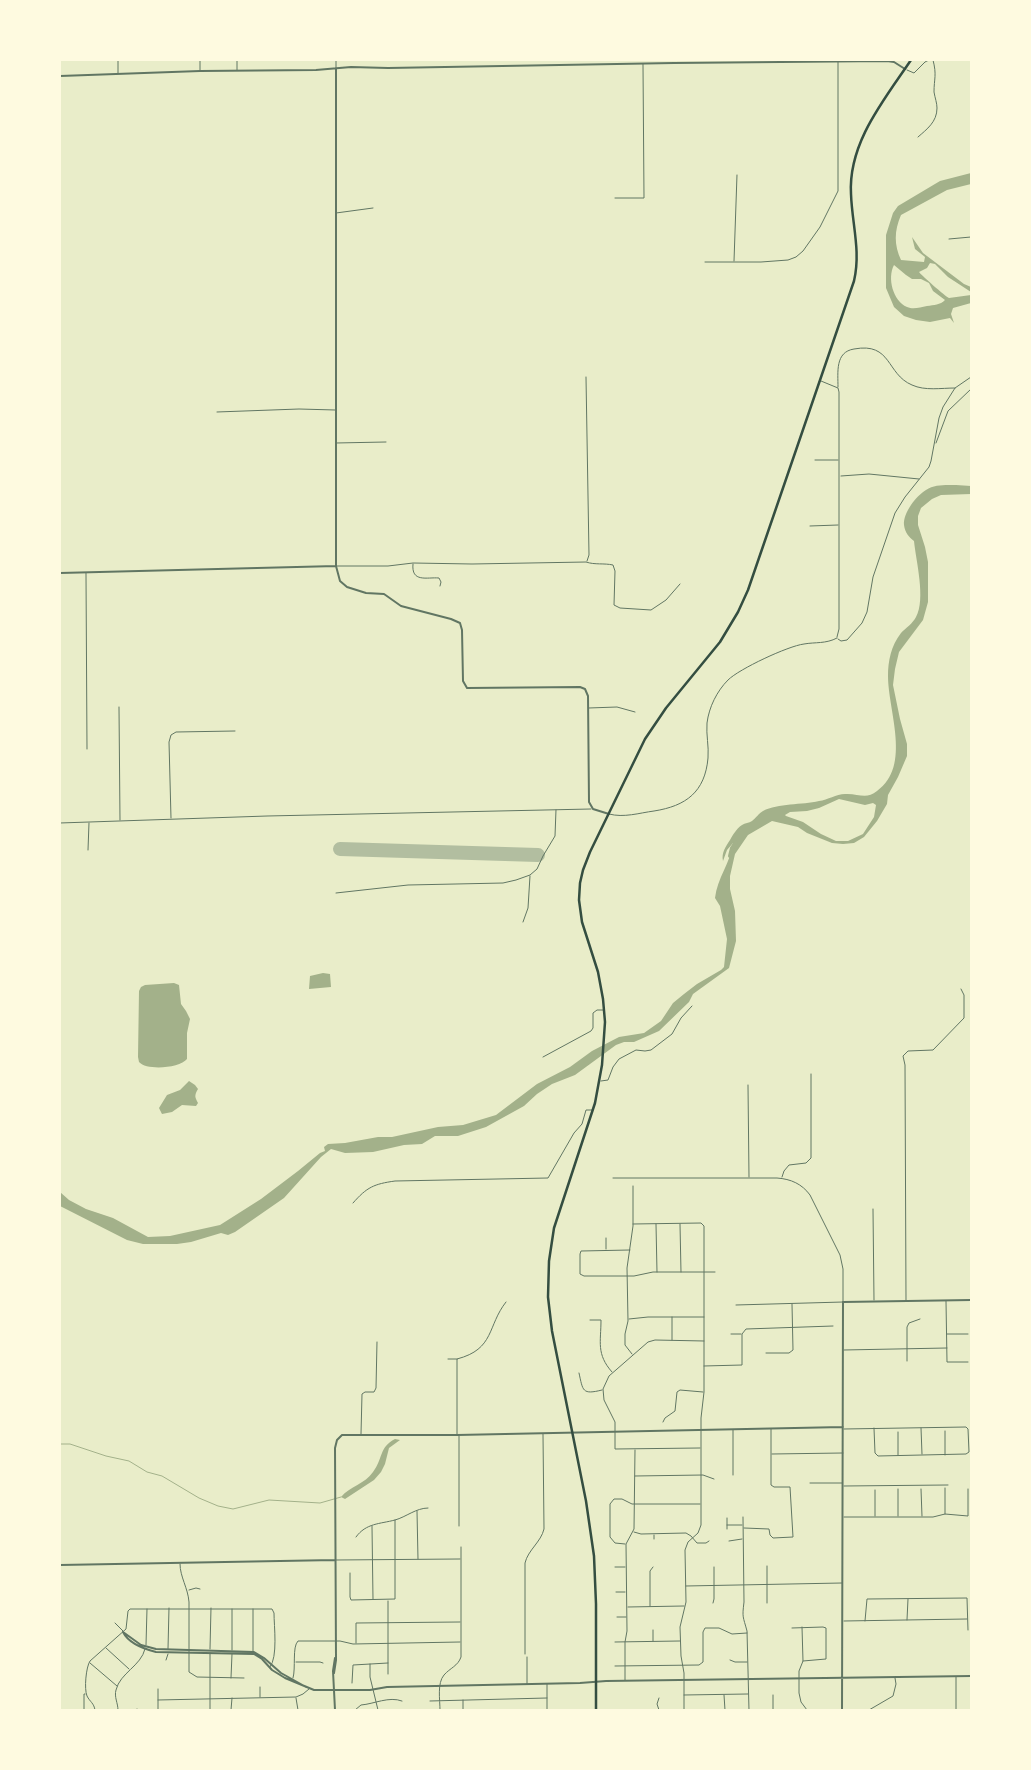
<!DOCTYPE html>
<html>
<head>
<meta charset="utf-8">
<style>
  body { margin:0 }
  #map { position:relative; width:1031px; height:1770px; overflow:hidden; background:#e9edc9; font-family:Lora,serif }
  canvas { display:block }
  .frame { position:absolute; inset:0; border:61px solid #fefae0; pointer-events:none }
</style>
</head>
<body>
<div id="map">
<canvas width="1031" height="1770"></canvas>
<div class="frame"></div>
</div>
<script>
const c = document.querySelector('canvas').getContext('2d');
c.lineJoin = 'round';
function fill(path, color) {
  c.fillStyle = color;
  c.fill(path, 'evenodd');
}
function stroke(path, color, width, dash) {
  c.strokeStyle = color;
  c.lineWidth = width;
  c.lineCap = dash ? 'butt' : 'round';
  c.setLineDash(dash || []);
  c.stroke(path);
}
const water = new Path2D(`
  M971,173v11l-24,6 -46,25c-7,16 -7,30 0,45l23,2 1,-5 -10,-8 -3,-12 11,16 41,31 7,3v5l-23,-15 -13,-13 -5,-1 -3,5 -8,4c1,2 27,25 30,26l22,-3v8l-18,5 -2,6 3,9 -4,-5 -20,4 -14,-2 -12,-4 -10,-9 -8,-19v-53l7,-22 5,-7 42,-25zM894,265l12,10 6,4h9l8,4 4,8 12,9c-5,5 -11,5 -18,6 -7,1 -13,4 -20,1 -14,-6 -20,-29 -13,-42z
  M956,485l15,1v8l-30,1 -9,4 -11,9 -3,8v9l7,22 3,15v40l-5,18 -24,32 -4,17 -2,16 7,34 7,25v12l-9,21 -10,18 -1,9 -10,17 -13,16 -10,6 -11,1 -11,-1 -25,-10 -9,-6 -26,-6 -24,14 -13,19 -5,22v13l5,22 1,30 -7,27 -36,26 -4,8 -30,29 -25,11h-10l-8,3 -41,30 -23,9 -15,10 -13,12 -38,21 -28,9h-23l-13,8 -18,1 -31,7 -28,1 -14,-4 -10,8 -37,41 -49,34 -7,3 -7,-2 -30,9 -14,2h-34l-16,-4 -67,-34v-14l9,8 17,9 27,9 35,19 22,-1 50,-11 41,-26 37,-28 22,-18 5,-2 -1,-4 4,-3 17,-1 33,-6h14l46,-10 25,-2 33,-10 41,-31 33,-17 22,-16 27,-14 25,-4 17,-12 12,-18 11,-9 13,-10 24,-14 3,-3 3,-28 -7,-33 -5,-8c2,-20 16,-36 18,-55l-6,7 -4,11c-2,-8 3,-15 7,-21 3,-5 6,-11 12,-15 3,-2 7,-2 10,-4 4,-3 7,-8 11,-10 15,-8 39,-6 56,-10 9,-1 17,-7 26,-7 13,-1 21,6 32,-3 35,-25 11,-80 11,-115 0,-15 3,-30 13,-43 5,-5 12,-10 15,-16 10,-18 0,-56 -2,-76 -5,-4 -9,-8 -10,-16 -1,-12 12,-29 22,-35 9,-6 20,-5 30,-5zM839,799l26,6 8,-2 3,2 -2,12 -11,17 -15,7h-12l-15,-7 -18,-12 -17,-6 -1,-1 5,-3 17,-1 12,-3z
  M323,973l7,1 1,13 -22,2 1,-13z
  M174,983l5,2 2,19 5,7 4,8 -3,14v26c-7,9 -40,12 -48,3l-1,-5 1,-66 2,-4 4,-2z
  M189,1081l6,4 3,4c-4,7 -3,8 0,14l-2,3 -14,-1 -10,7 -10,2 -3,-6 8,-13 13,-5z
  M395,1439l5,1 -11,8 -4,16 -4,8 -7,8 -29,19 -4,-2c9,-11 24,-13 32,-25 10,-13 6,-25 22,-33z`);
const stream = new Path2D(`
  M60,1444h10l36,12 23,5 18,11 15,4 37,22 19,8 15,3 36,-9 51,3 21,-6`);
const river = new Path2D(`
  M730,856l2,-8 4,-6`);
const runway = new Path2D(`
  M340,849l198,6`);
const minor = new Path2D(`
  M200,60v10
  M336,60v7
  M237,70v-10
  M907,70l7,3 11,-11 4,-2
  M118,73v-13
  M918,137c9,-8 19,-15 19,-29 0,-5 -2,-10 -3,-16 0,-13 3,-17 -1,-32
  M615,198h29l-1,-134
  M336,213l37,-5
  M949,239l22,-2
  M734,261l3,-86
  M705,262h56l27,-2 8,-3 7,-6 17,-24 18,-36v-131
  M586,377l3,178 -2,6
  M821,381l17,7 1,4v237l-2,8
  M838,387c0,-15 -3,-35 16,-38 38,-7 32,25 58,36 13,6 29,3 43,3
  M217,412l82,-3 36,1
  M336,443l50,-1
  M936,443l12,-32 23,-22
  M815,460h23
  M841,476l28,-2 50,5
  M810,526l28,-1
  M413,564c-2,19 14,13 26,14l2,4 -1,4
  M336,566h52l25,-3 59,1 114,-2c9,3 18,1 27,3l2,6 -1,34 6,3 31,2 15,-10 14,-16
  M86,573l1,176
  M838,639l3,2 6,-1 15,-17 5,-11 6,-35 22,-64 10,-16 24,-30 2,-6 8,-43 4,-11 12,-19 16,-11
  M119,707l1,113
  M589,708l28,-1 18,5
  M609,814c15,4 30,-1 45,-3 32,-5 51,-19 54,-53 1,-12 -2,-23 -1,-35 2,-16 10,-32 21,-43 11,-11 60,-34 76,-36 11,-2 22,0 33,-6
  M171,818l-2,-76 2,-7 5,-3 59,-1
  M60,823l207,-7 324,-7
  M88,850l1,-27
  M336,893l72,-8 95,-2 13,-3 14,-5 7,-6 6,-13 12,-20 1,-26
  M523,922l5,-14 2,-32
  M543,1057l48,-26 2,-3v-15l4,-3h7
  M601,1081l7,-1 5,-13 6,-8 17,-9 9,1 6,-1 21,-16 9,-16 11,-12
  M748,1085l1,92
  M782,1177l2,-6 5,-6 17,-2 5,-5v-84
  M613,1178h164c14,1 25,6 33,17l30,60 3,14v33l-107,3
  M353,1203c14,-16 21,-19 42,-22l153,-3 26,-45 8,-9 4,-14h6
  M873,1209l1,91
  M633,1224l68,-1 3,3v166l-3,26v107l-3,8 -10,9 -3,8 1,52 -6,25 1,29 3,17v37
  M656,1224l1,48
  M680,1224l1,48
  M606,1238v11
  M630,1250l-49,1 -1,3v20l4,2h50l19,-4h62
  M906,1300l-1,-235 -2,-9 5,-5 25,-1 31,-32v-23l-3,-6
  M946,1301l1,61h21
  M672,1317v23
  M629,1319l19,-2h56
  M590,1320h11c0,22 -5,34 11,52
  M731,1334h10
  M947,1334h21
  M844,1350l103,-2
  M766,1353h23l4,-3 -1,-46
  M632,1354l-7,-9v-11l3,-13 -1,-53 6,-42v-40
  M448,1359h9
  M907,1361v-34l2,-4 11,-4
  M704,1366l38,-1v-31l4,-5 87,-3
  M579,1373c4,18 3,22 23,17
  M663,1422l2,-4 10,-7 2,-19 3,-2 23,2
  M921,1428l1,26
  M844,1429l122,-2 2,2 1,23 -3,2 -88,2 -3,-3 -1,-25
  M733,1430v45
  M945,1431v24
  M898,1432v23
  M361,1434l1,-40 3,-2h9l2,-4 1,-46
  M457,1435v-76c38,-10 30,-33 49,-57
  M700,1448l-85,1v-27l-11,-22 -1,-11 6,-13 39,-34 7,-2 49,1
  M772,1454l71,-1
  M635,1476l68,-1 11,4
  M810,1483h32
  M844,1486l104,-1
  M945,1488v26
  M898,1489v27
  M921,1489l1,27
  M875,1490v26
  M417,1511l1,48
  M743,1517l1,85c-2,16 -1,14 3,29l2,79
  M844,1517h89l12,-3 23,2v-27
  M727,1525h15
  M372,1526l1,73
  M459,1526v-90
  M744,1528l25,1 1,6 3,3 20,-1 -3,-50h-16l-3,-2v-56
  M727,1529v-11
  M634,1532l7,2 45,-1 5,3 6,7h9l3,-2
  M654,1535v4
  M356,1537c10,-14 24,-13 39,-17 11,-3 21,-12 33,-12
  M729,1541l13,-2
  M625,1544l-10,-1 -5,-6v-33l4,-5h8l10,5h68
  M336,1560l124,-1
  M180,1564c0,13 8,24 9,38v70l8,5 47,1
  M767,1566v37
  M615,1567h10
  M350,1573v24l1,3 44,-1v-79
  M686,1586l156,-3
  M189,1590l7,-2 4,1
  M616,1592h9
  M713,1603l1,-4v-32
  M650,1606v-35l3,-4
  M628,1607l56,-1
  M617,1617h9
  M907,1620l1,-21
  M844,1621l123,-2
  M865,1621l2,-22 100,-1 1,32
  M115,1623l8,8
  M802,1627l1,34 -4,10v22l2,9 6,8
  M792,1628l31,-1 3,1v31l-23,2
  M653,1630v11
  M615,1642l65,-1
  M356,1643v-20l104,-1
  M146,1645l1,-36
  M106,1648l23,21
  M168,1649l1,-41
  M210,1649l1,-41
  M232,1650v-41
  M253,1652v-43
  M525,1654v-91c3,-13 16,-21 19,-34l-1,-95
  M166,1660l2,-6
  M730,1660l5,2h12
  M296,1662h24l3,1
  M90,1663l27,23
  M370,1664v13l8,33
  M615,1666l84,-1 4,-3v-30l2,-4h14l13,6 15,-1
  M388,1674v-73
  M956,1677v33
  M231,1678l1,-24
  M293,1678c3,-10 -1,-31 5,-37h42l13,3 107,-2
  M625,1680v-38l2,-11 -1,-87 8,-15 1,-79
  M352,1683l1,-18 35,-2
  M527,1684v-27
  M684,1695l64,-1
  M724,1695l1,15
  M773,1695v15
  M260,1697v-10
  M296,1698l2,12
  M158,1700l138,-3 7,-3 6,-5
  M430,1701l117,-3
  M463,1709v-9
  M84,1710v-16h1
  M95,1710c-1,-7 -5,-8 -8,-14 -3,-7 -1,-29 3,-35l36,-32 2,-18 2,-2h142l2,4c0,13 4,44 -4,54
  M118,1710c0,-7 -4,-13 -2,-20 4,-17 25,-24 29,-41
  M137,1710v-1
  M158,1710v-21
  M210,1710v-57
  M231,1710l1,-12
  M355,1710l6,-5c13,-1 28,-9 41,-4
  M440,1710c0,-10 -3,-27 4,-35 6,-7 14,-9 17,-18v-110
  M547,1710v-26
  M659,1710l-2,-6 2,-6
  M869,1710l24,-14 3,-12 -1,-6`);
const tertiary = new Path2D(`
  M336,68v498l4,15 7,6 19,6 18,1 17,12 50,13 9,4 2,7 1,51 4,7 113,-1 5,2 3,7 1,106 4,7 16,5
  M60,76l140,-5 116,-1 35,-3 37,1 286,-5 213,-2 7,1 11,7
  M60,573l276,-7
  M60,1565l275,-5
  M123,1632c6,12 21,17 33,20l98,2 8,5 10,11 13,8 29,12h56l17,-3 193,-4 26,-2 365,-5
  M123,1632l18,13 15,4 98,3 10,6 17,15 25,14
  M335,1658l-2,13 2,39
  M334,1673l2,-13 -1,-212 2,-8 5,-5h115l386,-8
  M842,1710l1,-408 128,-2`);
const primary = new Path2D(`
  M596,1710v-106l-2,-48 -8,-55 -34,-170 -4,-34 1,-36 5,-33 41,-125 7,-38 3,-43 -2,-23 -5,-27 -16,-50 -3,-22 1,-17 3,-13 7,-18 55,-113 21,-31 54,-66 18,-30 10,-22 106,-309c7,-30 -2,-57 -3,-87 -3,-51 33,-94 60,-134`);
fill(water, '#a3b18a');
stroke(stream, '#a3b18a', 1);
stroke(river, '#a3b18a', 4);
stroke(runway, '#b2bea0', 14);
stroke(minor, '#617663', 1);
stroke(tertiary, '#617663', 2);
stroke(primary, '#344e41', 2.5);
</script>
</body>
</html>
